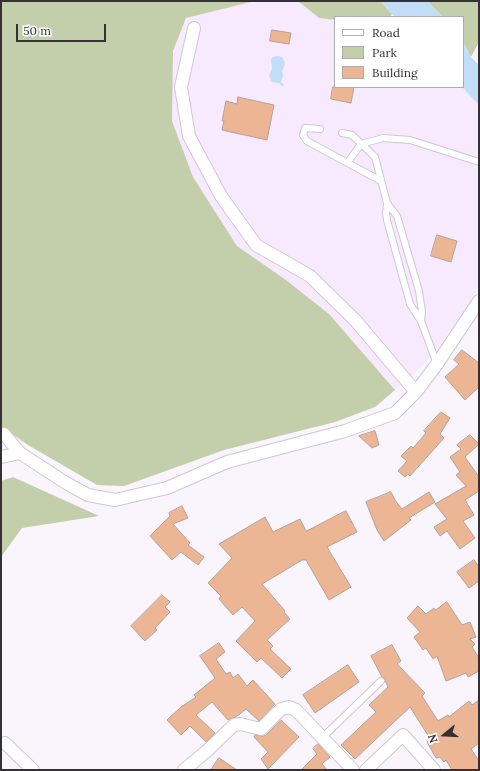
<!DOCTYPE html>
<html>
<head>
<meta charset="utf-8">
<style>
  body { margin:0 }
  #map { position:relative; width:480px; height:771px; overflow:hidden; background:#faf4fd; font-family:Lora,serif }
  canvas { display:block }
  .frame { position:absolute; inset:0; border:2px solid #343036; pointer-events:none }
  .legend { position:absolute; left:334px; top:16px; width:130px; height:72px; box-sizing:border-box; background:#fff; border:1px solid #aeacaf; margin:0; padding:5px 7px; list-style:none; font-size:12px; color:#343036 }
  .legend li { display:flex; align-items:center; gap:8px; height:20px }
  .legend b { width:20px; border:1px solid #aeacaf }
  .north { position:absolute; left:424px; top:715px; width:40px; height:40px; -webkit-text-stroke:3px #fff; paint-order:stroke; rotate:252deg; font-size:11px; font-weight:700; line-height:16px; text-align:center; color:#343036 }
  .north::after { content:''; display:block; margin:auto; width:14px; height:18px; background:#343036; clip-path:polygon(50% 0,100% 100%,50% 72%,0 100%) }
  .scale { position:absolute; left:16px; top:24px; width:90px; height:18px; box-sizing:border-box; border:2px solid #343036; border-top:0; padding-left:5px; font-size:12px; line-height:14px; white-space:nowrap; color:#343036; -webkit-text-stroke:3px #fff; paint-order:stroke }
</style>
</head>
<body>
<div id="map">
<canvas width="480" height="771"></canvas>
<div class="frame"></div>
<ul class="legend">
<li><b style="height:5px;background:#fff"></b>Road</li>
<li><b style="height:11px;background:#c3ceab"></b>Park</li>
<li><b style="height:11px;background:#ecb594"></b>Building</li>
</ul>
<div class="north">N</div>
<div class="scale">50 m</div>
</div>
<script>
const c = document.querySelector('canvas').getContext('2d');
c.lineJoin = 'round';
function fill(path, color) {
  c.fillStyle = color;
  c.fill(path, 'evenodd');
}
function stroke(path, color, width, dash) {
  c.strokeStyle = color;
  c.lineWidth = width;
  c.lineCap = dash ? 'butt' : 'round';
  c.setLineDash(dash || []);
  c.stroke(path);
}
const built = new Path2D(`
  M255,1h43l21,17 16,2v67h127l17,18v179l-13,25 -43,57 -28,24 -66,-76 -43,-34 -49,-34 -44,-69 -21,-56 1,-70 13,-33z`);
const green = new Path2D(`
  M1,1h254l-69,17 -13,33 -1,70 21,56 44,69 49,34 43,34 66,76 -20,17 -40,15 -111,28 -100,36 -27,-1 -69,-40 -27,-19z
  M298,1h82l12,13 -2,3h-55v3l-16,-2z
  M427,1h52v41l-8,15 -8,-15v-25h-20z
  M13,477l86,39 -77,12 -21,29v-76z`);
const water = new Path2D(`
  M380,1h47l16,16h-48z
  M463,42l8,15 8,8v40l-17,-18h1z
  M278,56l4,1c4,6 3,8 0,14l1,5 -2,6 3,3 -2,1 -3,-3 -7,-1 -3,-6 3,-7 -1,-10 2,-2z`);
const building = new Path2D(`
  M272,30l19,3 -2,11 -19,-3z
  M333,87h21l-3,16 -20,-4z
  M238,97l36,8 -7,35 -45,-10 2,-9h-2l4,-20 11,3z
  M437,235l20,6 -6,21 -20,-6z
  M462,350l17,13v24l-14,13 -20,-23 14,-13 -5,-4z
  M441,412l9,6 -10,16 4,4 -34,38 -2,-2 -3,3 -7,-6 9,-10 -6,-5 10,-10 2,2 13,-15 -2,-2z
  M375,431l4,14 -7,3 -13,-12z
  M470,435l9,9 -14,13 14,20v14l-14,9 9,15 -11,6 12,17 -15,11 -13,-18 -7,5 -6,-9 13,-8 -12,-15 31,-18 -10,-11 4,-3 -10,-15 11,-8 -4,-4z
  M391,492l4,8 7,9 27,-17 6,10 -26,16 2,2 -27,21 -7,-11 -11,-28z
  M182,506l6,12 -15,6 17,19 -2,2 16,12 -6,8 -17,-13 -9,8 -22,-24 20,-20 -1,-3z
  M346,511l11,21 -30,15 24,40 -22,13 -23,-40h-4l-40,24 23,27 -1,1 6,7 -23,21 6,6 -3,3 21,20 -9,9 -21,-20 -4,4 -21,-21 19,-20 -13,-14 -9,8 -14,-16 2,-3 -13,-13 24,-25 -13,-14 46,-27 8,15 27,-13 6,12z
  M474,560l5,7v14l-10,7 -12,-16z
  M162,595l8,7 -5,5 5,5 -15,16 2,2 -12,11 -14,-15z
  M447,602l15,23 8,-3 6,15 -6,2 5,5 -3,3 7,11v13l-11,6 -2,-4 -20,8 -9,-25 -4,3 -7,-11 -3,2 -9,-13 6,-5 -13,-14 11,-12 8,8 8,-6 1,2z
  M219,643l6,9 -9,7 10,15 4,-2 3,6 5,-4 9,12 6,-6 22,24 -16,17 -13,-12 -10,8 -8,3 -16,-18 -16,13 19,18 -9,9 -16,-16 -9,9 -14,-15 14,-13 15,-10 -2,-2 21,-17 -15,-22z
  M392,645l9,16 -4,3 28,29 -3,3 16,25 10,-6 1,2 20,-16 3,4 7,-5v43l-8,6 8,12v9h-27l-6,-10 -2,2 -4,-5 -4,1 -9,-16 4,-2 -21,-33 -55,52 -14,-14 35,-33 -7,-7 19,-18 -4,-9 -2,-1 -11,-21z
  M348,665l11,17 -44,31 -12,-18z
  M281,720l18,17 -31,32 -7,-10 7,-7 -14,-15 1,-2 8,1 3,-1z
  M318,744l12,13 -8,7 5,6h-26l16,-16 -4,-5z
  M219,758l18,12h-26z`);
const lane = new Path2D(`
  M320,129l-15,-1 -2,7 4,6 74,40
  M342,133l10,2 23,22 12,46 -1,10 1,7 23,84 11,17 16,43
  M348,162l13,-18 22,-6 27,2 69,22
  M387,203l10,13 22,75 3,21 -1,9
  M322,738l59,-57`);
const street = new Path2D(`
  M194,28l-13,59 8,49 32,60 35,49 54,31 45,44 61,72
  M1,434h3l16,19 46,30 22,12 27,5 52,-12 60,-26 118,-31 50,-18 21,-21 21,-28 42,-63
  M1,457l19,-4
  M5,743l28,27
  M184,770l25,-21 25,-24 6,-1 21,5 20,-20 8,-2 7,3 57,60
  M366,770l37,-35 31,35`);
fill(built, '#f7e9fe');
fill(green, '#c3ceab');
fill(water, '#c2ddf8');
fill(building, '#ecb594');
stroke(building, '#b2a39a', 1);
stroke(lane, '#d0c7d5', 8);
stroke(street, '#d0c7d5', 14);
stroke(lane, '#fff', 6);
stroke(street, '#fff', 12);
</script>
</body>
</html>
